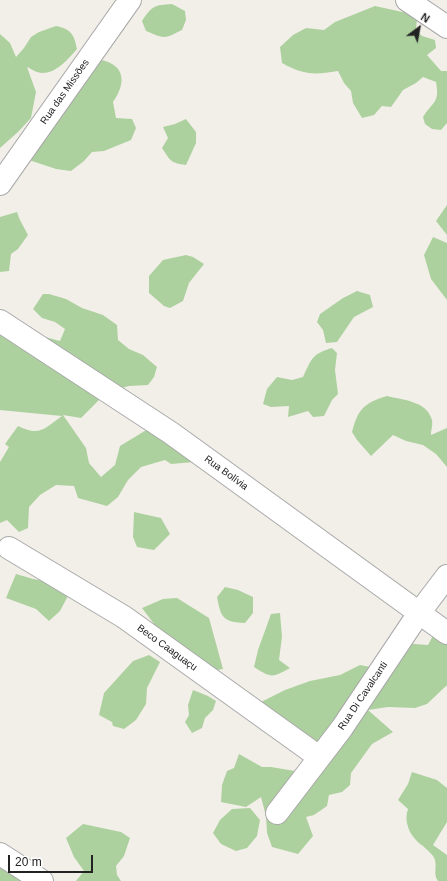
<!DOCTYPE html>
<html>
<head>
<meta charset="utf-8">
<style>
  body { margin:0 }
  #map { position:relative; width:447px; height:881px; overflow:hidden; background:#f2efe9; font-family:Arial,sans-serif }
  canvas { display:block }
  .north { position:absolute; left:399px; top:8px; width:40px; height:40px; -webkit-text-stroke:3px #fff; paint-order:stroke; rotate:32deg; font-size:11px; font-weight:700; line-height:16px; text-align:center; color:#222 }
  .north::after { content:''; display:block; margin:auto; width:14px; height:18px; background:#222; clip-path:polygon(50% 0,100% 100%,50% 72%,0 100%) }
  .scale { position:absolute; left:8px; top:855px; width:85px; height:18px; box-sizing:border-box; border:2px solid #222; border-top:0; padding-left:5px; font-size:12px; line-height:14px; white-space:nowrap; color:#222; -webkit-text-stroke:3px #fff; paint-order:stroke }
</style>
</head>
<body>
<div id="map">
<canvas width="447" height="881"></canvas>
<div class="north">N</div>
<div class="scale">20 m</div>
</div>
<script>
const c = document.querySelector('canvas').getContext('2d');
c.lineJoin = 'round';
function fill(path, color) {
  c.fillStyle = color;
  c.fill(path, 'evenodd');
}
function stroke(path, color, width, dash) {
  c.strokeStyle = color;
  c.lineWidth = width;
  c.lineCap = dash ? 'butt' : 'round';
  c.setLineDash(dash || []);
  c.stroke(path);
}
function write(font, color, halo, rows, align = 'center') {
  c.font = font + ' Arial,sans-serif';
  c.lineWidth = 4;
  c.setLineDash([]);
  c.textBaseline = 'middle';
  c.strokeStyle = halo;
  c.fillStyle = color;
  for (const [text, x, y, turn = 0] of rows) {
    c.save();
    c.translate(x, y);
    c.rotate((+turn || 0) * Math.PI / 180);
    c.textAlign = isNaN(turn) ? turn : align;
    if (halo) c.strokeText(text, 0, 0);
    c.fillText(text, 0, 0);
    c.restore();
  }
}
const forest = new Path2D(`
  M172,4l13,7 1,9 -4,10c-18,9 -17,9 -36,1l-4,-10c10,-15 12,-16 30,-17z
  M375,6l32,7 10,6 -1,11 6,6 13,4 1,8 -9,7 14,16h6v52l-6,7 -9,-1 -7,-5 -2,-7c10,-16 17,-14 13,-35l-13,-5 -7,6 -13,7 -12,17 -9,-1 -8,9 -12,3 -9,-15 -2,-12 -7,-8 -6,-12c-25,4 -34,4 -56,-8l-2,-16 13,-12 13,-7 18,2 11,-8z
  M56,26c15,3 18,8 21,23 -9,10 -20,24 -35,24 -5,0 -11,-4 -15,-6l9,25 -5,26 -13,14 -18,16v-114l10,9 6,14 8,-9 7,-11 8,-5z
  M101,60c25,5 25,24 12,42l3,16 16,1 4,9 -5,12 -27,11 -12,1 -8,9 -13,10 -15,-2 -27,-9 61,-95z
  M186,119l10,13v11l-10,22c-16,-2 -16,-5 -24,-17l6,-10 -5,-11 12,-3z
  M447,205v30l-11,-14z
  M17,212l3,8 8,15 -10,14 -7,5 -2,17 -9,1v-55z
  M433,237l14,6v57l-16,-21 -7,-24z
  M186,255l7,2 11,7 -15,19 -6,18 -13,7 -6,-2 -15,-13v-17l14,-16z
  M357,291l13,4 3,12 -19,10 -17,25 -11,1 -3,-13 -6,-8 3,-8 23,-16z
  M43,294h6l17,5 16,9 21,7 14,10 1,15 11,9 14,6 14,12 -3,10 -6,8 -19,1 -22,6 -26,26 -18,-3 23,33 3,15 12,14 14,-12 5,-19 28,-17 46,33 -23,2 -6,-4 -24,7 -13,13 -10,17 -11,9 -29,-8 -4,-12 -18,-1 -16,10 -11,12 -1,21 -9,4 -12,-12 -7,3v-61l9,-15 -4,-3 13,-18c22,11 27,2 44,-10l-62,-6v-93l36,24 9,-4 15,4 5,-12 -10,-7 -13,-4 -9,-9z
  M332,348l5,5 -2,17 3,24 -6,6 -8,16 -11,1 -5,-6 -20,6 1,-11 -18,1 -8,-3 4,-15 10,-12 15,3 11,-3c9,-19 9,-23 29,-29z
  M387,396c16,4 40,5 45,24 1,4 -1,11 -1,15l16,-7v39l-11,-13 -13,-9 -17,-4 -13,-6 -22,21 -14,-16 -5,-8c6,-23 12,-29 35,-36z
  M134,512l27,6 9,16 -16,16 -17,-3 -4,-10z
  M16,574l17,5 18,3 19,10 -10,19 -11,10 -13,-12 -30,-11z
  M225,587l13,3 15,7v16l-8,10c-22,-1 -24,-5 -28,-26z
  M177,598l32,20 14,51 -17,3 -55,-40 3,-8 -12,-16 21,-9z
  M280,613l2,24 -3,23 11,8c-18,10 -19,10 -36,-1l4,-17 13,-36z
  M447,625v61h-1l-19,18 -12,4 -27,-1 -20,3 25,22 -21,12 -21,29 -1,12 -8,7 -13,3 -2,11 -13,9 -8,2 7,19 -15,18 -26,-7 -5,-14 -1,-17 -5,-19 -15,10 -25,-5 1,-17 5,-14 7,-3 5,-14 23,13h9l24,4 10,-10 -8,-15 -36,-44 24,-12 25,-9 30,-6 20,-10 16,3 25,-25 27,2 9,-17z
  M149,655l11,7 -13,26 -1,16 -10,16 -12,9 -11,-3 -1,-4 -13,-7 5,-22 29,-32z
  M193,690l15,6 8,5 -3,9 -8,8 -3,10 -10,5 -7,-11 4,-7 -1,-10z
  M412,772l25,8 10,8v34l-14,23 14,10v26h-9c-5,-7 -1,-13 -3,-21 -1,-5 -8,-10 -12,-14 -12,-8 -20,-23 -15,-37l-10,-9 10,-16z
  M250,808l10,12 -3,16 -10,12 -11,3 -15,-7 -8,-11 7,-13 12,-11z
  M83,824l38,8 9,6 -6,18 -8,10 1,9 4,6h-45l8,-10 -10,-14 -8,-19z
  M0,857l38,24h-38z`);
const minor = new Path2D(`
  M407,0l40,27
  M0,184l130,-184
  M0,321l171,112 276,200
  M9,548l115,69 195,140
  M277,813l65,-85 77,-115 28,-37
  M0,854l42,27`);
const streetNames = [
  ["Rua das Missões",65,92,-55],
  ["Rua Bolívia",226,473,36],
  ["Beco Caaguaçu",167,648,36],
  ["Rua Di Cavalcanti",363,696,-56]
];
fill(forest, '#add19e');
stroke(minor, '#a9a9a9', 24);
stroke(minor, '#fff', 22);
write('10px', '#222', '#fff', streetNames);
</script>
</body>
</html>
